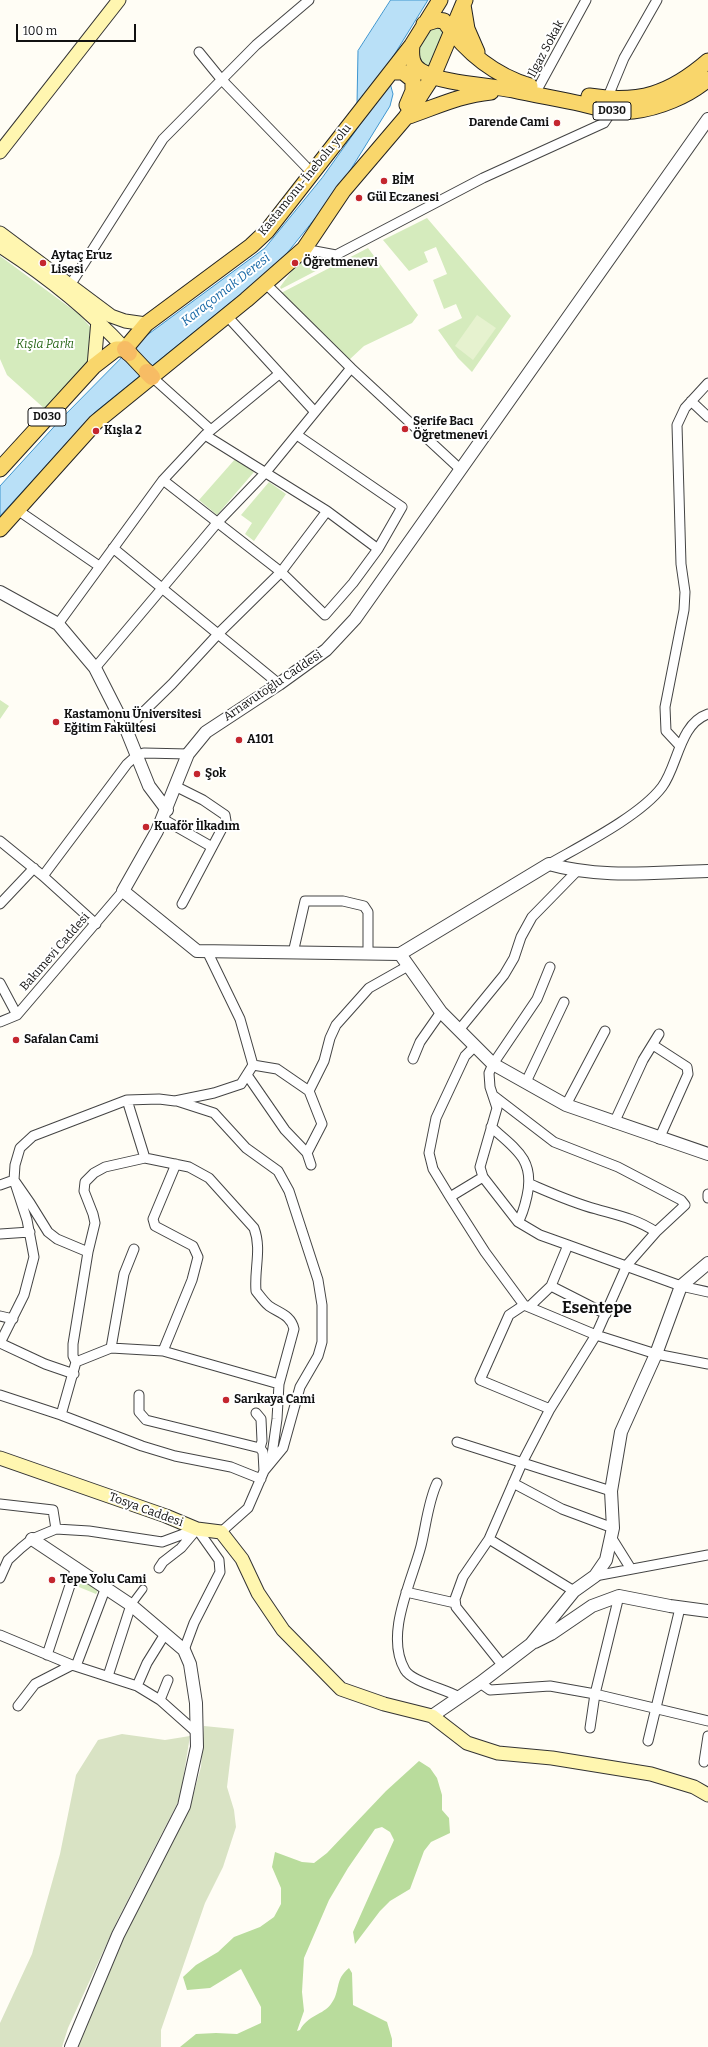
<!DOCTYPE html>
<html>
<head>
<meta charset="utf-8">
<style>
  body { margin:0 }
  #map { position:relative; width:708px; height:2047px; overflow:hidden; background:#fffdf5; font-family:Bitter,serif }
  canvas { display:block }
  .scale { position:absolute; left:16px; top:24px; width:120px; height:18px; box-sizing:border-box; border:2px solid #111; border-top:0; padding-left:5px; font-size:12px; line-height:14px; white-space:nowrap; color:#111; -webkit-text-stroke:3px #fff; paint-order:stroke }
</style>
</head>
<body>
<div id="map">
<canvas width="708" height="2047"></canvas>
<div class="scale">100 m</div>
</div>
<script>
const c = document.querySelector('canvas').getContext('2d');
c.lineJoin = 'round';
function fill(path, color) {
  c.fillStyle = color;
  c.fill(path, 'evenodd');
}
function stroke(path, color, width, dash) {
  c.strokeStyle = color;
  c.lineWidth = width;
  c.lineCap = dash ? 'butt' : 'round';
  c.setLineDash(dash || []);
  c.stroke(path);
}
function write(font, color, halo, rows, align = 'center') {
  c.font = font + ' Bitter,serif';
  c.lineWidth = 4;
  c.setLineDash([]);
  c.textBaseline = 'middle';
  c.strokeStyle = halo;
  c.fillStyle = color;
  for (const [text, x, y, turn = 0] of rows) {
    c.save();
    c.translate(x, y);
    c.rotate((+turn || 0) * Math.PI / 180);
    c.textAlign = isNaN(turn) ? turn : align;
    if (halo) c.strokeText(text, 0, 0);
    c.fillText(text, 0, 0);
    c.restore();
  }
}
const green = new Path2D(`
  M433,28h7l5,4 -16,35 -6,-2 -7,-13 13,-21z
  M427,218l84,98 -39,56 -14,-14 -20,-28 24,-12 -6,-14 -12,5 -11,-29 14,-6 -11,-27 -12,5 4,10 -19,9 -26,-31z
  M368,248l50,67 -6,8 -48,23 -15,14 -68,-67z
  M0,256l80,59 12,14 -1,33 -45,48 -39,-35 -7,-16z
  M306,257l27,5 -52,27 -1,-2 19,-26z
  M236,458l18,14 -37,43 -18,-15z
  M269,482l17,12 -32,47 -9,-7 7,-11 -11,-8z
  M0,700l9,6 -9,13z
  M78,1573l22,14 -4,7 -22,-9z`);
const forest = new Path2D(`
  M419,1761l11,7 7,10 5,17v15l7,8 1,15 -19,9 -7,9 -14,38 -20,12 -10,10 -25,33 -2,-12 41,-92 -4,-8 -8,-5 -7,2 -27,39 -19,32 -25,58 -2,34 2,19 -7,20 3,-1c8,-15 23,-15 31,-26 10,-13 3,-24 18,-36l3,5 1,32 34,17 5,17v8h-212l16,-13 20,-1 21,1 24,-11v-16l-20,-38 -31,19 -23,2 -4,-13 13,-12 22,-13 16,-15 26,-10 14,-10 7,-13v-16l-9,-21 3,-15 27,10 12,1 13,-10 59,-62z`);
const cemetery = new Path2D(`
  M204,1726l30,3 -7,58 7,23 2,17 -13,40 -18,36 -44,127v17h-85l40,-100 74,-141 11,-39z
  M122,1734l43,6 25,-4 -10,62 -62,121 -50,109 -6,19h-62v-24l32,-69 28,-100 16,-79 22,-35z`);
const pitch = new Path2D(`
  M477,315l19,13 -23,32 -18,-14z`);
const water = new Path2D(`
  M391,0h37l-37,60 -34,44 1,-53z
  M390,83l3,11 -3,12 -52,84 -59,73 -185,150 -94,103v-30l62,-68 73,-74 130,-96 57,-70z`);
const pedestrian = new Path2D(`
  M131,1605l12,-16`);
const minor = new Path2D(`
  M199,52l22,27 92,95
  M538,88l48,-88
  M607,99l17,-41 33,-58
  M304,249l32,6 147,-77 121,-55 8,-12
  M266,284l85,84 109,101
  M67,290l96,-151 93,-94 53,-45
  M227,316l88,96
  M152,377l59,53
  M691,401l17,16
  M205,435l122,76 51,38
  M163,480l118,92 44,43 28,-32 25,-34 24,-42 -105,-72
  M16,509l83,57
  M113,548l166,136
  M58,624l105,-144 42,-45 74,-61
  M95,668l122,-145 49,-51 85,-104
  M126,729l46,-45 47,-51 62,-61 46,-61
  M680,746l-14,-15 -1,-24 19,-97 1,-18 -4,-28 -4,-139 8,-17 23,-25
  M175,786l28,14 22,15 1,6 -44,83
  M163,819l49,28
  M0,841l43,35 53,48
  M549,864c33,-19 91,-48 113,-77 16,-21 17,-63 46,-73
  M43,876l84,-112 9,-8 8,-3 44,1
  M0,904l34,-36
  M293,953l12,-52h38l21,5 4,6v42
  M550,967l-13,32 -44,65 -4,9 1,14 7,21 -17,59 3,10 35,45 22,13 28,10 113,41 27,6
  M0,983l17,32
  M0,1022l17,-7 106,-124
  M459,1030l45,-55 10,-17 7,-21 11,-20 45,-46
  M653,1045l34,22 1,7 -29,65
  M475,1046l-10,10 -29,62 -7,35 4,16 17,28 35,55 39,53 72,30 60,19 52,10
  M413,1059l7,-17 21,-30
  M253,1065l24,4 32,22
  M247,1075l38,55 22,23 4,12
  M526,1082l38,-80
  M309,1091l15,-30 6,-23 6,-13 33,-37 39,-22
  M494,1096l60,46 64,25 63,33 4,5 -29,27 -29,33 -31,70 -46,74 -28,54 -33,76 -26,38 -8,22 1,8 47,59
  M127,1100l18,58
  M177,1101l37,12 32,35 32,23 11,20 29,89 4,25v37l-4,14 -18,31 -17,61 -19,23 -16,37 -27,24
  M566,1105l39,-74
  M614,1123l29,-63 16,-26
  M491,1127c25,22 44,33 36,69 -2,9 -4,18 -9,26
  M307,1153l15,-29 -13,-33
  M530,1184c21,9 43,19 66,25 21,6 41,10 60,23
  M0,1185l14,-5 16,23 18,29 9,7 31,13
  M708,1194v4
  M450,1197l33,-20
  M0,1234l30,-2
  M551,1286l55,28
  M524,1305l-15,10 -29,65 70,29
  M529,1307l22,-21 17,-41
  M0,1316l13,3
  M0,1343l24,-48 10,-38 -7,-37 -13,-40 1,-15 5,-17 13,-12 94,-36 32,-1 16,2 39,-8 27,-9 12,-19 -13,-46 -33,-68
  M0,1343l45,21 29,10
  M111,1348l13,-74 10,-25
  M163,1351l29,-71 6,-23 -5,-11 -38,-20 -2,-7 23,-55
  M76,1362l-3,-6v-12l15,-92 7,-29 -2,-9 -9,-23 1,-9 9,-9 11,-6 40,-9 44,9 20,11 45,50c8,21 0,41 2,63 4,5 8,11 13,15 10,7 22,9 25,23l-15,55
  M0,1395l61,20 81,31 33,10 56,11 30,12
  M139,1395v17l7,8 114,28
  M256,1413l5,6 1,22 -2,7 3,4 1,19
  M61,1415l15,-53 35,-14 52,3 116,33 -2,35 -6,43
  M457,1442l154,49
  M437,1483c-9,19 -11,43 -16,63 -9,35 -37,89 -16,124 7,12 41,19 54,27
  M513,1483l49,26 51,19
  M0,1504l53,6 3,19
  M611,1537l20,32
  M489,1539l85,52
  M159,1568l4,-6 18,-14 16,-19
  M595,1576l113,-21
  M0,1578l8,-18 13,-12 11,-9 24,-10 33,2 73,11 35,-13
  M406,1592l49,11
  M0,1635l72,30 65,21 23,14 36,32
  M184,1650l10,-27 26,-51 -1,-12 -22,-31
  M47,1655l29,-88
  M76,1666l30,-79
  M108,1676l23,-71
  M480,1683l10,7 60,-4 45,8 113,27
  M137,1686l10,-23 18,-29
  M160,1700l8,-20
  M18,1706l17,-22 37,-19
  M590,1728l5,-34 24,-98
  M648,1741l32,-133
  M704,1762l4,-26`);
const tertiary = new Path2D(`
  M708,119l-353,500 -29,31 -47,34 -73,48 -18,22 -31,77 -34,60 74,60 203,3 149,-90c52,15 106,8 159,7
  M0,592l58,32 37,44 31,61 23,57 18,24
  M400,954l41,58 52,52 73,41 142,49
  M32,1539l99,66 53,45 6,14 6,39 1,44 -13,59 -66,129 -47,112
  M535,1642l16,-8 41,-28 27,-10 51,10 38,5
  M432,1716l48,-33 51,-39 43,-53 21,-15 11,-16 7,-32 -2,-37 10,-59 35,-78 25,-68 27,-23`);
const secondary = new Path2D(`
  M0,152l119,-152
  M0,233l111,83 14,5 21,3
  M0,246c45,29 88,63 125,103
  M94,366l4,-46
  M0,1458l166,58 31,13 24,3 21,27 16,34 25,37 58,59 43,15 48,12 35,27 31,10 54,5 99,16 43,13 14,8`);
const primary = new Path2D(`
  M463,5l4,24 10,23
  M424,24l13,-4 7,1c21,30 50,54 86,65
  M412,45c-1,10 -1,20 9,26 21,13 66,14 92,19 23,5 46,9 69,14 17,4 33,9 51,7 26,-3 55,-15 75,-32
  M392,72h11l10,8v11l-6,14
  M589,96c50,8 81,-2 119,-35
  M406,117c30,-10 53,-22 85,-25
  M129,353l18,19
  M0,469l94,-103 22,-17h9l21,-25 105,-78 16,-15 145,-186 28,-45
  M0,529l96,-107 150,-122 58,-51 39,-58 63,-74 14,-21 13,-20 32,-76`);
const trunk = new Path2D(`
  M125,349l4,4
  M147,372l5,5`);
const markers = [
  [557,123,4,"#c4262e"],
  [384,181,4,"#c4262e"],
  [359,198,4,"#c4262e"],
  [43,263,4,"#c4262e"],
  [295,263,4,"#c4262e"],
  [405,429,4,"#c4262e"],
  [96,431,4,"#c4262e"],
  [56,722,4,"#c4262e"],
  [239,740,4,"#c4262e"],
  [197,774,4,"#c4262e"],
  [146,827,4,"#c4262e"],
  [16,1040,4,"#c4262e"],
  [226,1400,4,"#c4262e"],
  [52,1580,4,"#c4262e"]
];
const shields = [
  [612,111,38],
  [47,417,38]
];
const shieldNames = [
  ["D030",612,111],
  ["D030",47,417]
];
const streetNames = [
  ["Ilgaz Sokak",546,49,-62],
  ["Kastamonu-İnebolu yolu",305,180,-51],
  ["Arnavutoğlu Caddesi",273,686,-34],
  ["Bakımevi Caddesi",55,952,-49],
  ["Tosya Caddesi",146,1510,20]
];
const poiNames = [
  ["Darende Cami",549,123,"right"],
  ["BİM",392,181],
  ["Gül Eczanesi",367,198],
  ["Aytaç Eruz",51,256],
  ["Lisesi",51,270],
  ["Öğretmenevi",303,263],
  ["Şerife Bacı",413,422],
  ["Öğretmenevi",413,436],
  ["Kışla 2",104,431],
  ["Kastamonu Üniversitesi",64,715],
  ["Eğitim Fakültesi",64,729],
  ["A101",247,740],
  ["Şok",205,774],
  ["Kuaför İlkadım",154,827],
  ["Safalan Cami",24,1040],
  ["Sarıkaya Cami",234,1400],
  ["Tepe Yolu Cami",60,1580]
];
const parkNames = [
  ["Kışla Parkı",45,345]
];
const waterNames = [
  ["Karaçomak Deresi",226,290,-38]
];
const districtNames = [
  ["Esentepe",597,1309]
];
fill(green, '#d5ebbd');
fill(forest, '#b9dc9c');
fill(cemetery, '#d9e3c4');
fill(pitch, '#e6f2cf');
fill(water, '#b9e0f7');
stroke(water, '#3f96cf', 1);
stroke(pedestrian, '#444', 9);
stroke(minor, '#444', 11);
stroke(tertiary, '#444', 14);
stroke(secondary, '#333', 15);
stroke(primary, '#222', 17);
stroke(trunk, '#222', 18);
stroke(pedestrian, '#fff', 7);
stroke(minor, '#fff', 9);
stroke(tertiary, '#fff', 12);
stroke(secondary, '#fff6b0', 13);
stroke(primary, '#f9d66b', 15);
stroke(trunk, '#f7bc64', 16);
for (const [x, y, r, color] of markers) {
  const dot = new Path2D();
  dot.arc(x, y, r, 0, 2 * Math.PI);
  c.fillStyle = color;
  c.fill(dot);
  stroke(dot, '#fff', 1.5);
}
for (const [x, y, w] of shields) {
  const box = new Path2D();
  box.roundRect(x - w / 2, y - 9, w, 18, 3);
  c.fillStyle = '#fff';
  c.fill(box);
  stroke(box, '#111', 1);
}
write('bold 11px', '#111', null, shieldNames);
write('12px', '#111', '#fff', streetNames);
write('bold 12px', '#111', '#fff', poiNames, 'left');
write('italic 12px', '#2f6b1f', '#fff', parkNames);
write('italic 13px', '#1768a6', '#fff', waterNames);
write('bold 16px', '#111', '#fff', districtNames);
</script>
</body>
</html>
